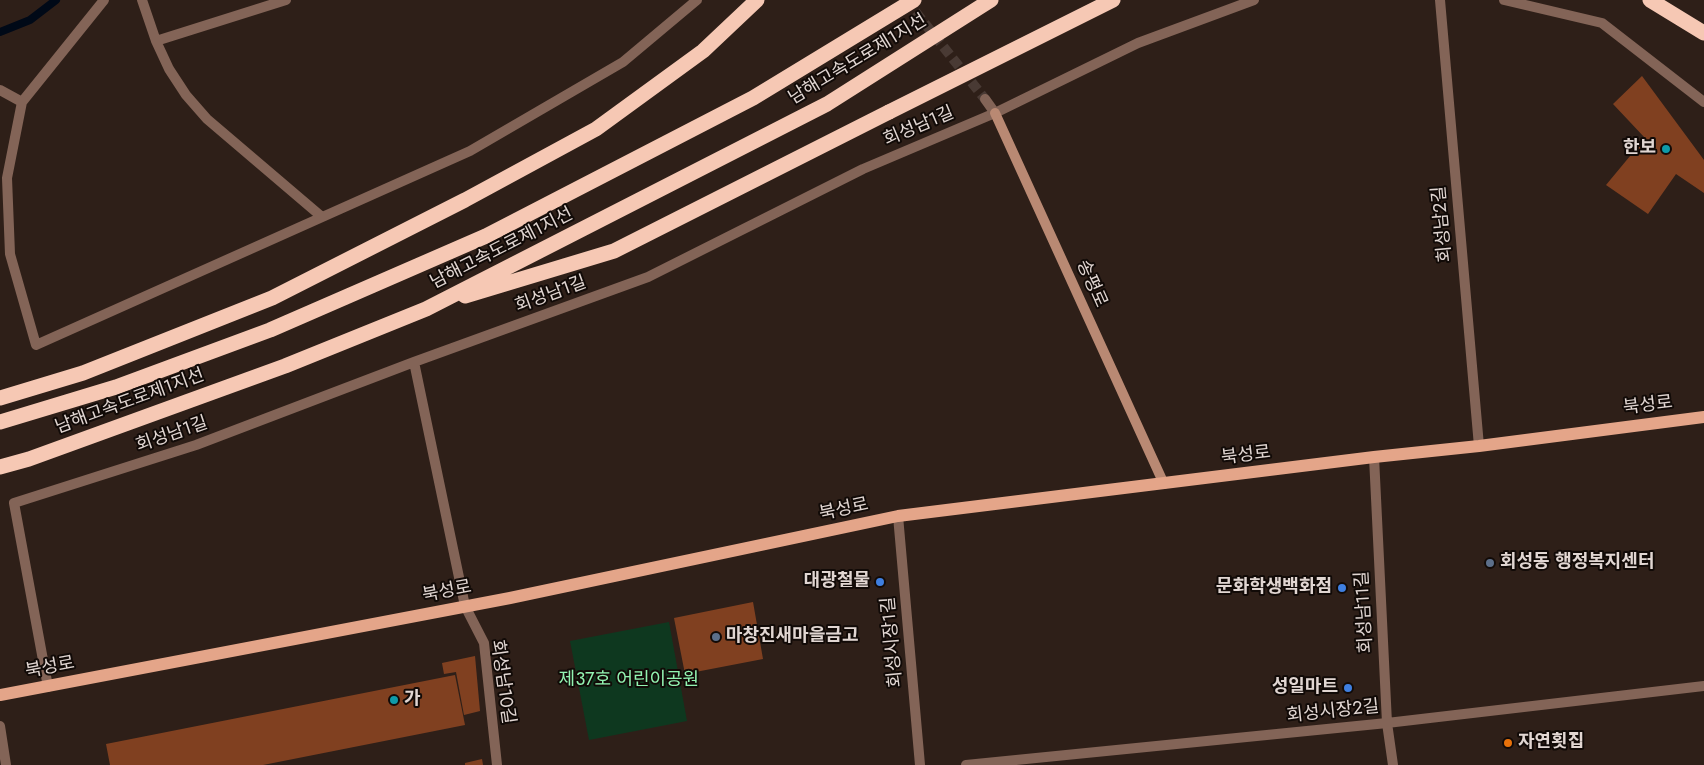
<!DOCTYPE html>
<html>
<head>
<meta charset="utf-8">
<style>
  body { margin:0 }
  canvas { display:block; background:#2e1f18 }
</style>
</head>
<body>
<canvas width="1704" height="765"></canvas>
<script>
const c = document.querySelector('canvas').getContext('2d');
c.lineJoin = 'round';
function fill(path, color) {
  c.fillStyle = color;
  c.fill(path, 'evenodd');
}
function stroke(path, color, width, dash) {
  c.strokeStyle = color;
  c.lineWidth = width;
  c.lineCap = dash ? 'butt' : 'round';
  c.setLineDash(dash || []);
  c.stroke(path);
}
function write(font, color, halo, rows, align = 'center') {
  c.font = font + ' Jost,"Noto Sans KR",sans-serif';
  c.lineWidth = 4;
  c.setLineDash([]);
  c.textBaseline = 'middle';
  c.strokeStyle = halo;
  c.fillStyle = color;
  for (const [text, x, y, turn = 0] of rows) {
    c.save();
    c.translate(x, y);
    c.rotate((+turn || 0) * Math.PI / 180);
    c.textAlign = isNaN(turn) ? turn : align;
    if (halo) c.strokeText(text, 0, 0);
    c.fillText(text, 0, 0);
    c.restore();
  }
}
const green = new Path2D(`
  M669,622l18,99 -98,19 -19,-99z`);
const stream = new Path2D(`
  M0,32l30,-12 26,-20`);
const building = new Path2D(`
  M1642,76l62,84v33l-28,-19 -28,40 -42,-29 39,-47 -32,-34z
  M753,602l10,57 -78,15 -11,-56z
  M475,656l5,55 -16,4 -8,-43 -12,2 -2,-11z
  M455,675l10,50 -202,40h-153l-4,-21z
  M482,759l1,6h-18v-2z`);
const minorTunnel = new Path2D(`
  M906,0l79,99`);
const minor = new Path2D(`
  M104,0l-82,102 -15,76 3,76 26,91 434,-194 153,-89 74,-62
  M142,0l14,41 13,28 17,26 21,24 115,98
  M1440,0l39,446
  M1504,0l98,23 102,79
  M156,41l130,-41
  M0,90l22,12
  M985,99l10,14
  M414,362l51,244 19,37 13,122
  M1374,457l13,266 6,42
  M898,516l22,249
  M48,687l-34,-184 182,-58 218,-83 234,-85 215,-108 132,-56 143,-70 116,-43
  M0,726l6,39
  M966,765l421,-42 317,-37`);
const secondary = new Path2D(`
  M995,113l169,371`);
const primary = new Path2D(`
  M0,695l510,-97 388,-82 476,-59 105,-11 225,-29`);
const motorway = new Path2D(`
  M1650,0l54,33
  M465,296l149,-45 275,-139
  M0,398l83,-25 189,-75 193,-98 131,-71 107,-78 54,-51
  M0,422l116,-35 154,-57 216,-94 267,-138 161,-98
  M0,467l29,-8 256,-93 141,-57 401,-205 164,-104`);
const motorwayBridge = new Path2D(`
  M889,112l224,-112`);
const markers = [
  [1666,149,5,"#0f9aa8"],
  [1490,563,5,"#5c6f8a"],
  [880,582,5,"#3f7fe0"],
  [1342,588,5,"#3f7fe0"],
  [716,637,5,"#5c6f8a"],
  [1348,688,5,"#3f7fe0"],
  [394,700,5,"#0f9aa8"],
  [1508,743,5,"#e8710a"]
];
const streetNames = [
  ["남해고속도로제1지선",858,60,-31],
  ["회성남1길",919,127,-23],
  ["회성남2길",1443,224,-95],
  ["남해고속도로제1지선",502,249,-27],
  ["송평로",1091,284,66],
  ["회성남1길",551,295,-20],
  ["남해고속도로제1지선",130,402,-20],
  ["북성로",1648,406,-7],
  ["회성남1길",172,435,-19],
  ["북성로",1246,456,-7],
  ["북성로",844,510,-12],
  ["북성로",447,592,-11],
  ["회성남11길",1365,612,-93],
  ["회성시장1길",893,642,-95],
  ["북성로",50,668,-11],
  ["회성남10길",502,682,82],
  ["회성시장2길",1333,712,-6]
];
const poiNames = [
  ["한보",1656,149],
  ["회성동 행정복지센터",1500,563,"left"],
  ["대광철물",870,582],
  ["문화학생백화점",1332,588],
  ["마창진새마을금고",726,637,"left"],
  ["성일마트",1338,688],
  ["가",404,700,"left"],
  ["자연횟집",1518,743,"left"]
];
const parkNames = [
  ["제37호 어린이공원",629,681]
];
fill(green, '#0e381f');
stroke(stream, '#000917', 8);
fill(building, '#804020');
stroke(minorTunnel, '#493a34', 10, [10, 5]);
stroke(minor, '#836457', 10);
stroke(secondary, '#b98973', 10);
stroke(primary, '#e4a589', 12);
stroke(motorway, '#f6c8b4', 15);
stroke(motorwayBridge, '#f6c8b4', 15);
for (const [x, y, r, color] of markers) {
  const dot = new Path2D();
  dot.arc(x, y, r, 0, 2 * Math.PI);
  c.fillStyle = color;
  c.fill(dot);
  stroke(dot, '#110a07', 2);
}
write('18px', '#e1d6d2', '#110a07', streetNames);
write('bold 18px', '#e1d6d2', '#110a07', poiNames, 'right');
write('18px', '#92f3b1', '#110a07', parkNames);
</script>
</body>
</html>
